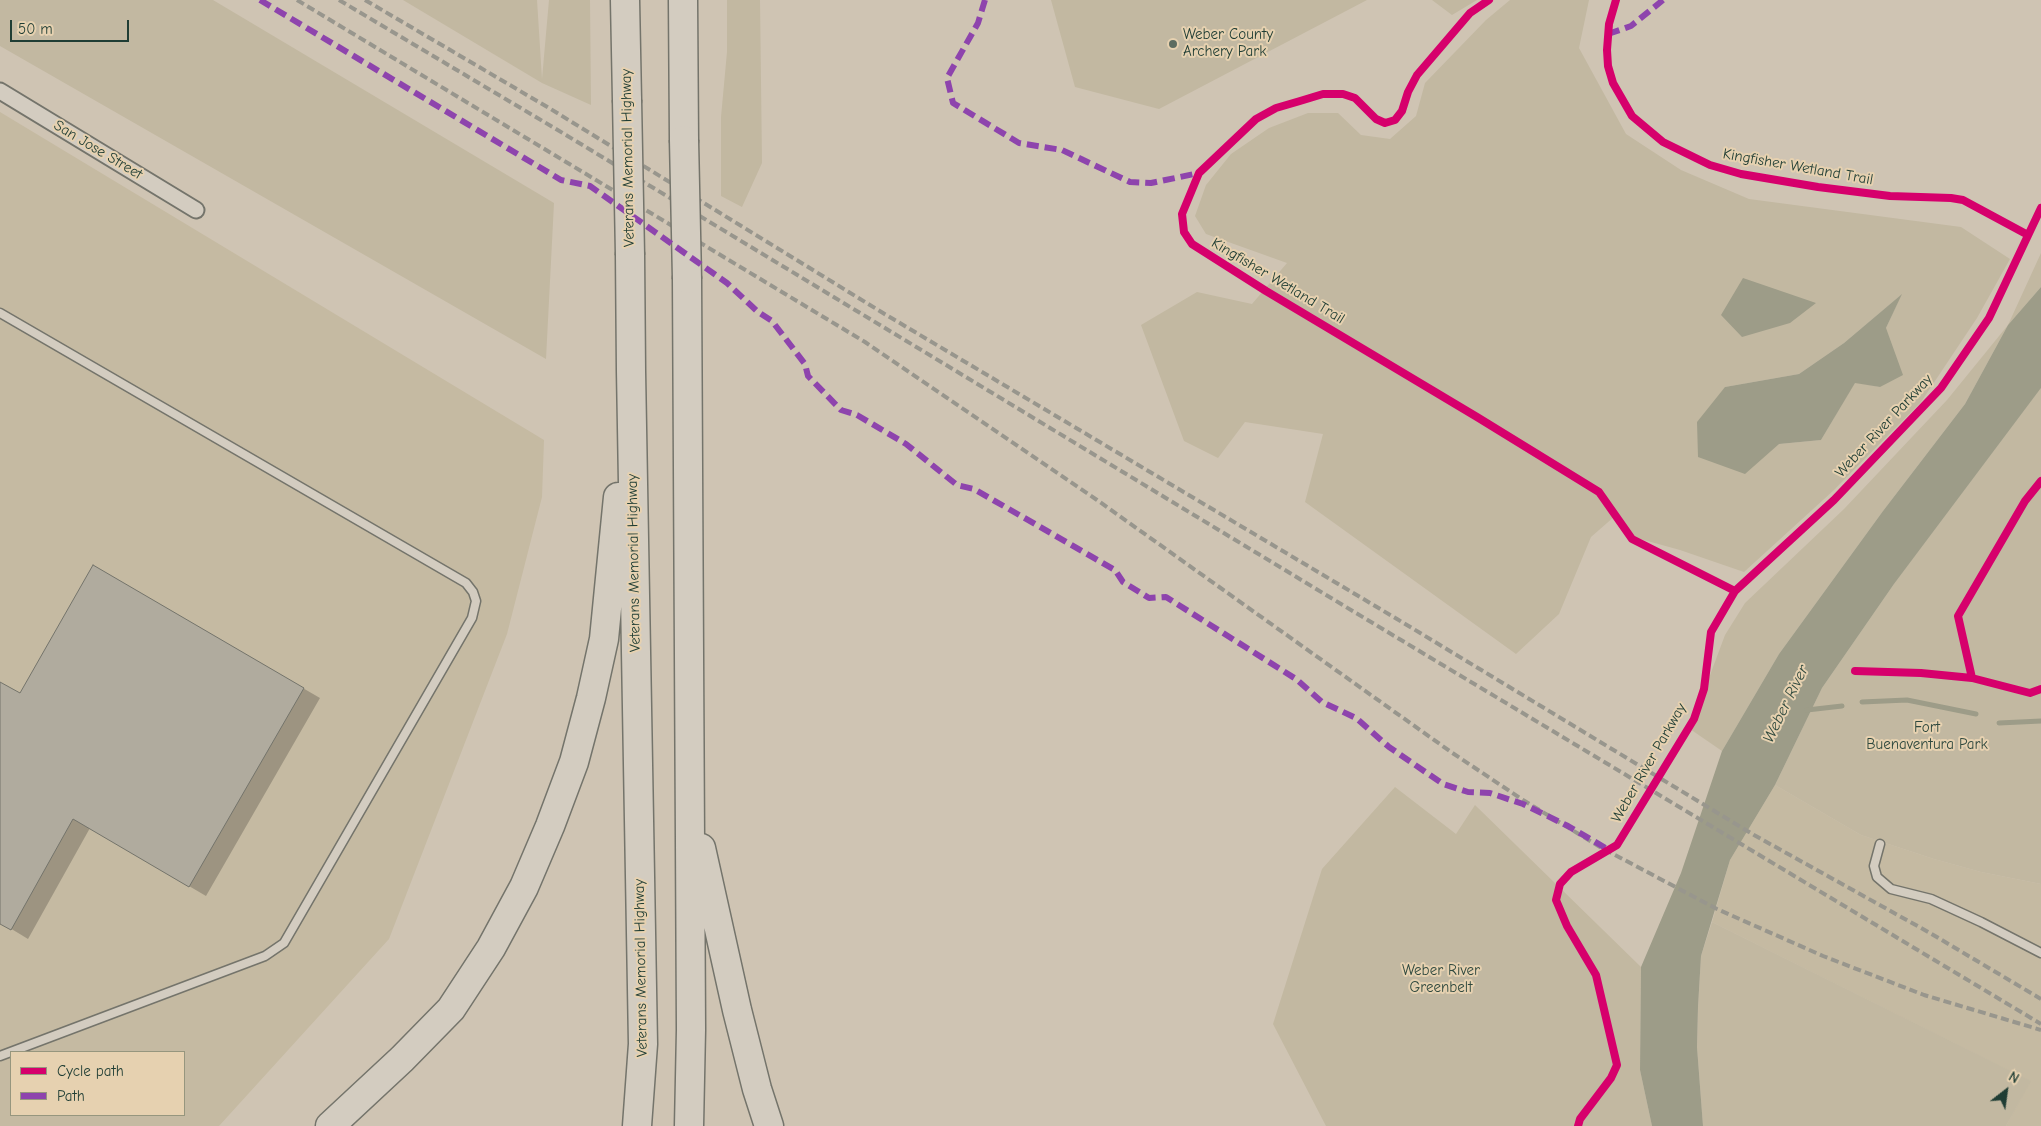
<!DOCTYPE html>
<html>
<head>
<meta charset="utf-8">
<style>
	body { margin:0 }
	#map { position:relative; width:2041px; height:1126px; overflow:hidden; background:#cfc4b3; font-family:"Comic Neue",sans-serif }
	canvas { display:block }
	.legend { position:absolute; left:10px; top:1051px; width:175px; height:65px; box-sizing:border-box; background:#e6d1b0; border:1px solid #96967e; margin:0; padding:6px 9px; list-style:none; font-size:15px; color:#1f3d34 }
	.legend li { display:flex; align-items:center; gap:10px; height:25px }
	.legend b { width:25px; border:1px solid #96967e }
	.north { position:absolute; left:1981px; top:1066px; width:50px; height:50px; -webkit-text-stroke:4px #e6d1b0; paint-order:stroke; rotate:30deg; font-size:14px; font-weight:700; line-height:20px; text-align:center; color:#1f3d34 }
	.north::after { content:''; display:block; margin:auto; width:18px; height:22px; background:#1f3d34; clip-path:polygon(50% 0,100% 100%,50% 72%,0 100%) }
	.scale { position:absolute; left:10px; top:20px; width:119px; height:22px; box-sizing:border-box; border:2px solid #1f3d34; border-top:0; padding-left:6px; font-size:15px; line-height:18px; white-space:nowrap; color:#1f3d34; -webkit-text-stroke:4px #e6d1b0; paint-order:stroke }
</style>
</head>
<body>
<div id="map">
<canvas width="2041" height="1126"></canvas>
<ul class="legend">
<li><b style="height:6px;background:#d6006c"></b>Cycle path</li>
<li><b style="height:6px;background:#8e44ad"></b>Path</li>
</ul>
<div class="north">N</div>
<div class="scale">50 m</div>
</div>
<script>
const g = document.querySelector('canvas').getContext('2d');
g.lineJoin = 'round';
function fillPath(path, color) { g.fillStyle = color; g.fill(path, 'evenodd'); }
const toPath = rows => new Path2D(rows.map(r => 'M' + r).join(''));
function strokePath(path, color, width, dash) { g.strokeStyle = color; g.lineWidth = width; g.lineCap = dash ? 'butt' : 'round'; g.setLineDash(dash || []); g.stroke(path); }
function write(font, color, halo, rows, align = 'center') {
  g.font = font + ' "Comic Neue",sans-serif'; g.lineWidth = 4; g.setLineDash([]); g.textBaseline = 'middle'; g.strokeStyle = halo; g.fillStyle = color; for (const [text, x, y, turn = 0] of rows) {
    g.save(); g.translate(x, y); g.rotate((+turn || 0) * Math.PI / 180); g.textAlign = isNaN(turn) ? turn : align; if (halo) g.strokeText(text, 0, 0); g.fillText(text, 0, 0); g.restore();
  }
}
const built = toPath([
	[0,112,544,440,542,497,507,634,389,939,219,1126,0,1126],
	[11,1052,184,1052,184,1115,11,1115],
	[1775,785,1861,835,1934,859,1981,872,2041,884,2041,1126,2006,1126,2030,1081,1712,922,1730,860]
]);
const green = toPath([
	[0,0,213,0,554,203,546,359,0,46],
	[403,0,537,0,542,79,549,0,590,0,591,105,542,83],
	[727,0,760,0,762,163,742,207,721,196,721,117,727,52],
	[1051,0,1367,0,1159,109,1075,87],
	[1432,0,1477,0,1452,15],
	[1510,0,1589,0,1579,48,1626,134,1681,170,1749,199,1961,227,2010,259,1977,318,1921,402,1834,490,1744,572,1680,550,1633,537,1615,516,1591,537,1559,614,1516,654,1305,502,1323,434,1245,422,1218,458,1184,441,1141,325,1197,292,1252,304,1287,263,1206,234,1195,216,1206,185,1231,154,1269,128,1308,113,1338,113,1361,135,1390,139,1416,116,1425,83,1486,20],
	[1901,295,1886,328,1880,387,1855,382,1821,440,1779,444,1725,387,1799,374,1844,343],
	[2041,253,2041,287,2008,325,1965,404,1883,511,1779,654,1722,751,1690,729,1725,635,1745,603,1844,509,1947,400,2008,325],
	[2041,388,2041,884,1981,872,1934,859,1861,835,1775,785,1822,688,1894,584],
	[1395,787,1456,834,1475,805,1641,967,1640,1070,1652,1126,1326,1126,1273,1024,1322,869],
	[1712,922,2031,1081,2006,1126,1703,1126,1697,1047,1698,1007,1701,956]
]);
const water = toPath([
	[1743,278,1816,303,1790,323,1742,337,1721,315],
	[2041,287,2041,388,1894,584,1822,688,1775,785,1730,860,1701,956,1698,1007,1697,1047,1703,1126,1652,1126,1640,1070,1641,967,1681,873,1722,751,1779,654,1883,511,1965,404,2008,325],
	[1902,294,1886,328,1903,375,1880,387,1855,383,1821,440,1779,444,1745,474,1698,457,1697,422,1725,387,1799,374,1844,343]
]);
const shadow = toPath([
	[94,567,320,698,206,896,90,828,28,939,0,922,0,684,20,695]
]);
const stream = toPath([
	[1862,702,1907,700,1976,714],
	[1807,710,1842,706],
	[1999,723,2041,721]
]);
const building = toPath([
	[93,565,304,688,189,887,73,819,11,930,0,924,0,682,20,693,93,565]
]);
const lane = toPath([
	[0,313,466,583,473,592,476,601,472,618,284,943,265,956,0,1056],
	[1880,844,1874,866,1877,877,1891,889,1931,899,1981,922,2041,953]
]);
const street = toPath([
	[0,91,196,210]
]);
const highway = toPath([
	[625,0,627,100],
	[683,0,684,140],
	[630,255,631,371,643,1044,637,1126],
	[687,279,691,1030,689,1126],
	[701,848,737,1010,757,1089,769,1126],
	[330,1126,402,1059,451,1009,491,948,524,887,550,826,574,762,591,698,604,639,618,497]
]);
const rail = toPath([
	[297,0,865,342,1097,500,1451,752,1523,800,1600,847,1717,909,1823,956,1924,995,2041,1030],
	[339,0,556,129,1346,607,2041,1024],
	[365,0,549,108,883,313,1397,619,1754,835,1930,933,2041,999]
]);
const highwayBridge = toPath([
	[627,100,630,255],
	[684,140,687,279]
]);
const quiet = toPath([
	[260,0,561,180,590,186,727,283,758,312,772,321,805,364,808,376,841,410,857,415,906,444,957,485,974,489,1115,570,1123,582,1149,598,1166,597,1296,679,1322,702,1356,718,1389,747,1443,784,1468,792,1490,793,1523,804,1568,826,1609,850],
	[985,0,978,23,947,78,953,103,1019,143,1062,150,1130,182,1151,183,1199,173],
	[1608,34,1631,26,1663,0]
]);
const cycleway = toPath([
	[1489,0,1470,13,1417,75,1408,92,1402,111,1395,120,1385,123,1376,119,1355,98,1343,94,1323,94,1300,101,1276,108,1256,119,1199,173,1182,214,1184,232,1192,244,1266,291,1477,417,1599,492,1632,539,1735,591],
	[1616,0,1609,24,1607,50,1608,66,1613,83,1632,116,1663,142,1710,165,1741,174,1818,187,1890,196,1951,198,1963,200,2028,235],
	[1855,671,1921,673,1972,678,2030,693,2041,689],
	[1972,678,1958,616,2025,501,2041,481],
	[1578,1126,1580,1119,1611,1078,1617,1065,1596,975,1567,926,1556,900,1560,884,1571,872,1617,845,1694,719,1704,689,1711,632,1735,591,1834,500,1941,388,1989,318,2041,208]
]);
const markers = [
	[1173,44,5,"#5d6c60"]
];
const poiNames = [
	["Weber County",1183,35],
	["Archery Park",1183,52]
];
const streetNames = [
	["San Jose Street",98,150,31],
	["Veterans Memorial Highway",628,158,-91],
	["Kingfisher Wetland Trail",1798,167,10],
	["Kingfisher Wetland Trail",1278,281,31],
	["Weber River Parkway",1884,426,-47],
	["Veterans Memorial Highway",634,563,-91],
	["Weber River Parkway",1649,763,-60],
	["Veterans Memorial Highway",641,968,-91]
];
const parkNames = [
	["Fort",1927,728],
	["Buenaventura Park",1927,745],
	["Weber River",1441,971],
	["Greenbelt",1441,988]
];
const waterNames = [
	["Weber River",1786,704,-64]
];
fillPath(built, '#c5baa2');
fillPath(green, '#c2b8a1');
fillPath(water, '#9d9c88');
fillPath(shadow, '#0003');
strokePath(stream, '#9d9c88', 5);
fillPath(building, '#b0ab9e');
strokePath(building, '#74746b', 1);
strokePath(lane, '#74746b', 11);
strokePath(street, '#74746b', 19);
strokePath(highway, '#74746b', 31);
strokePath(lane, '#d3ccc0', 8);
strokePath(street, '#d3ccc0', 15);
strokePath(highway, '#d3ccc0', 28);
strokePath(rail, '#98968d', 4, [8, 4]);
strokePath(highwayBridge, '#74746b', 31, []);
strokePath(highwayBridge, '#d3ccc0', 28);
strokePath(quiet, '#8e44ad', 6, [12, 6]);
strokePath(cycleway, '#d6006c', 8);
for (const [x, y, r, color] of markers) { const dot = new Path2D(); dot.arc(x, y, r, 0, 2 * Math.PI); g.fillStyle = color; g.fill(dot); strokePath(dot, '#e6d1b0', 2); }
write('15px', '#1f3d34', '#e6d1b0', poiNames, 'left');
write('15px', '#1f3d34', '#e6d1b0', streetNames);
write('15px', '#2e483e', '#e6d1b0', parkNames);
write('italic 16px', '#2f493e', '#e6d1b0', waterNames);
</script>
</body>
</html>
